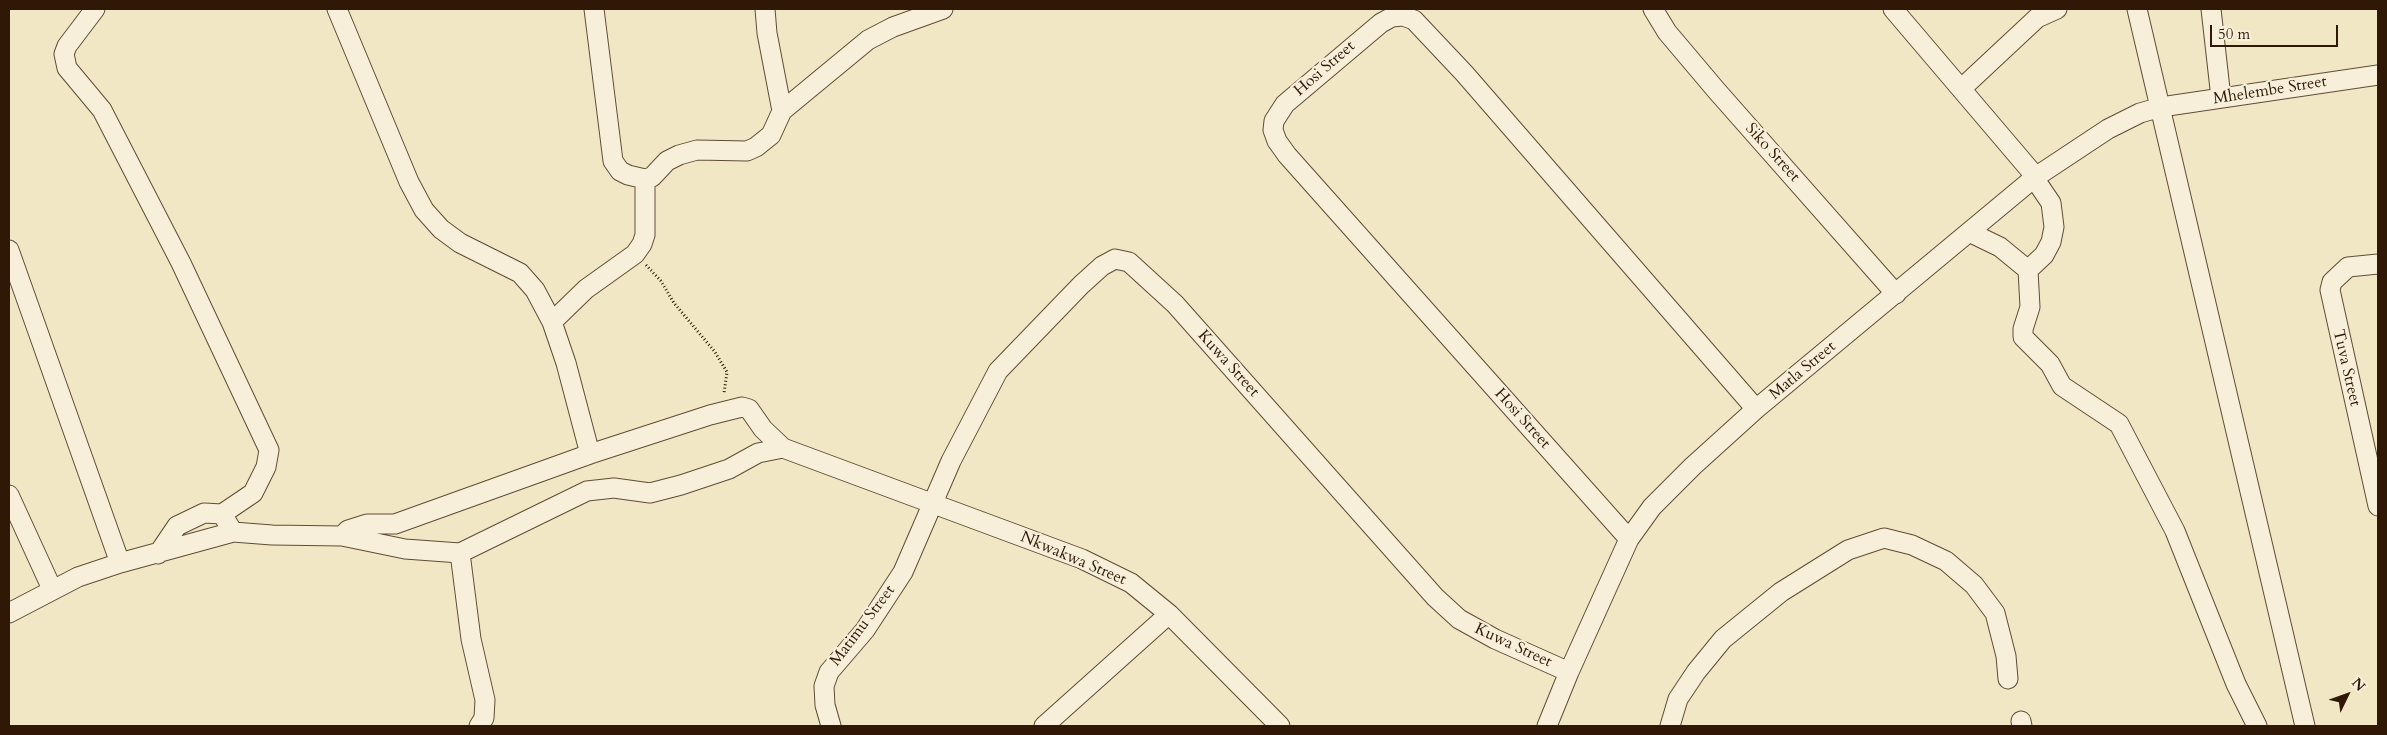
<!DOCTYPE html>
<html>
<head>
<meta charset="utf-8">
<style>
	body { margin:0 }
	#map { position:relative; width:2387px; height:735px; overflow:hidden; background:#f2e7c4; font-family:Cardo,serif }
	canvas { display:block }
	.frame { position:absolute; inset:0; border:10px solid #2f1906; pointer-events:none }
	.north { position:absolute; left:2322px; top:670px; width:50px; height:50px; -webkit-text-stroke:4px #f7efd9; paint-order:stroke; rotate:48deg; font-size:14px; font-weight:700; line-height:20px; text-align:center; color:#2f1906 }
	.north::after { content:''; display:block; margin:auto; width:18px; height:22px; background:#2f1906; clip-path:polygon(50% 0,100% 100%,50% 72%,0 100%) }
	.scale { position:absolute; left:2210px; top:25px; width:128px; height:22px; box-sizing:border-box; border:2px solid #2f1906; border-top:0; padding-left:6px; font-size:15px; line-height:18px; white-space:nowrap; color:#2f1906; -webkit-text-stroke:4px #f7efd9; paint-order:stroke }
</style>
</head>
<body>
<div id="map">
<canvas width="2387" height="735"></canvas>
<div class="frame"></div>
<div class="north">N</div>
<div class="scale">50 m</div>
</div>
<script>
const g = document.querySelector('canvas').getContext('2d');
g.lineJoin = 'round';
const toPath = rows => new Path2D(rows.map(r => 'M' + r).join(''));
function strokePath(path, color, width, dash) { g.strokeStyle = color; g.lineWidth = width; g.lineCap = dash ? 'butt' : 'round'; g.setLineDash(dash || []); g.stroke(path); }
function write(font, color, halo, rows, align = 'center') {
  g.font = font + ' Cardo,serif'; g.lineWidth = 4.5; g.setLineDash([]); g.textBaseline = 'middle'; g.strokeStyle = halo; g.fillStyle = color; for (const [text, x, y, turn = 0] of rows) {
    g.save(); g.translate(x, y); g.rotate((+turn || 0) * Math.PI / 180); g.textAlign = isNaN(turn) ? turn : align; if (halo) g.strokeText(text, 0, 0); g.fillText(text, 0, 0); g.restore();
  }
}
const path = toPath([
	[646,265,661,281,674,303,715,352,727,372,724,393]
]);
const minor = toPath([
	[95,9,67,46,64,54,67,68,102,110,181,263,269,450,266,467,253,493,222,514,233,532],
	[337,9,409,182,424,210,441,229,460,243,520,273,535,290,552,322,566,363,590,454],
	[594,9,613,161,620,171,628,175,645,179,652,177,667,161,679,155,697,150,747,151,756,147,771,135,782,111,868,40,893,27,943,9],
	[765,9,767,33,782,111],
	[1653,9,1667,32,1716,90,1896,294],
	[1893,9,2036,177],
	[2137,9,2305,726],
	[2211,9,2221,98],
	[1961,89,2037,18,2057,9],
	[1969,232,2000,247,2028,270,2030,307,2023,329,2023,337,2050,364,2062,386,2119,424,2175,531,2236,684,2257,726],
	[9,250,120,563],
	[2378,264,2348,267,2332,282,2330,290,2378,506],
	[2028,270,2044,255,2051,242,2054,227,2051,203,2034,178],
	[552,322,586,289,635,254,642,244,645,235,645,179],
	[9,495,52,589],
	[342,536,405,549,460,553,587,491,614,488,650,493,681,485,729,469,758,453,783,448],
	[1629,539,1287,155,1277,141,1273,130,1274,121,1285,104,1381,23,1392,17,1403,16,1414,20,1464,73,1756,409],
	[460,553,471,639,485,700,484,718,479,726],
	[158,554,177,526,204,513,222,514],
	[9,613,78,577,120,563,233,532,272,535,342,536,348,530,367,524,395,524,590,454,710,415,742,407,749,409,763,429,783,448,1082,559,1131,583,1169,614,1280,726],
	[2021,721,2022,726],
	[831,726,825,705,824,686,829,672,865,630,903,572,951,461,998,371,1081,285,1102,266,1115,259,1129,262,1175,304,1435,597,1459,619,1495,639,1569,672],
	[1044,726,1169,614],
	[1547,726,1569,672,1629,539,1652,507,1693,466,1756,409,2034,178,2108,129,2140,113,2161,107,2378,75],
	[1670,726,1678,699,1696,672,1723,639,1781,592,1848,550,1884,538,1912,545,1946,561,1974,585,1995,613,2006,656,2008,679]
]);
const streetNames = [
	["Hosi Street",1325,69,-41],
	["Mhelembe Street",2270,91,-9],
	["Siko Street",1772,153,48],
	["Kuwa Street",1228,364,48],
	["Tuva Street",2346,368,77],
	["Matla Street",1803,371,-40],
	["Hosi Street",1522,419,48],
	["Nkwakwa Street",1073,559,23],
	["Matimu Street",863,626,-53],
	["Kuwa Street",1513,646,25]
];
strokePath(minor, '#604c36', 21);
strokePath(path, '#2f1906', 3, [1, 2.5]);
strokePath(minor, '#f7efd9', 19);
write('16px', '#2f1906', '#f7efd9', streetNames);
</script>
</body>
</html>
